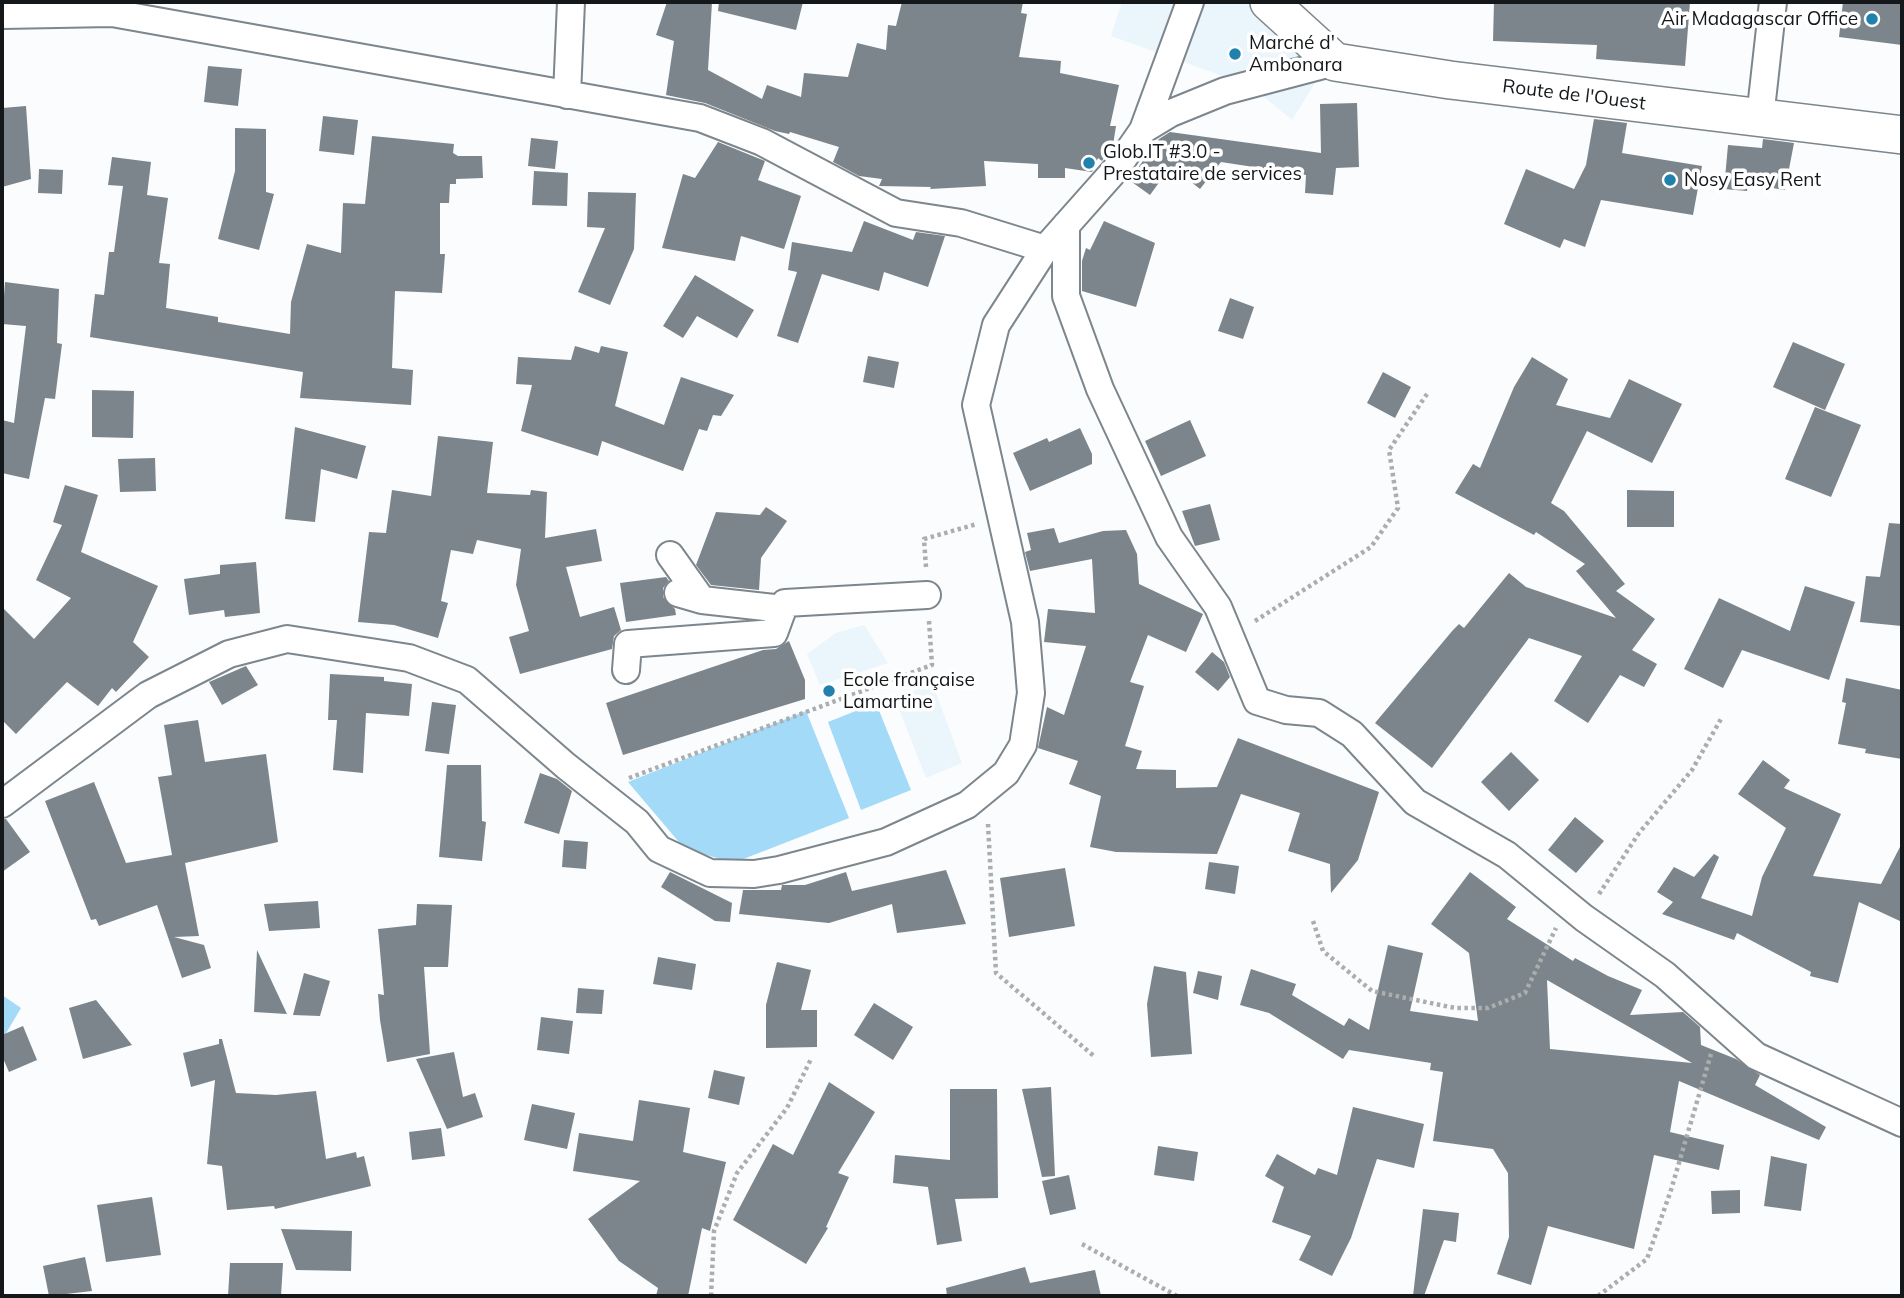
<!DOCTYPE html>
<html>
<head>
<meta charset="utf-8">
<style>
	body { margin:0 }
	#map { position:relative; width:1904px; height:1298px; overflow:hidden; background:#fafcfd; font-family:Mulish,sans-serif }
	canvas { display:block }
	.frame { position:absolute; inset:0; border:4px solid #14181b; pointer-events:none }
</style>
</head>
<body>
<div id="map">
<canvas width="1904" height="1298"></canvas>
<div class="frame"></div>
</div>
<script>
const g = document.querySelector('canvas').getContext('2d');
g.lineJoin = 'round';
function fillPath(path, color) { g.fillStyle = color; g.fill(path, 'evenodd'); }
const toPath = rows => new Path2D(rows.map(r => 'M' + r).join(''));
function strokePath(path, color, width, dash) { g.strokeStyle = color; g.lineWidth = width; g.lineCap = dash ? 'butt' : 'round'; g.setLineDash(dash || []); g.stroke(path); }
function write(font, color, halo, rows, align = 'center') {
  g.font = font + ' Mulish,sans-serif'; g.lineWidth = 7; g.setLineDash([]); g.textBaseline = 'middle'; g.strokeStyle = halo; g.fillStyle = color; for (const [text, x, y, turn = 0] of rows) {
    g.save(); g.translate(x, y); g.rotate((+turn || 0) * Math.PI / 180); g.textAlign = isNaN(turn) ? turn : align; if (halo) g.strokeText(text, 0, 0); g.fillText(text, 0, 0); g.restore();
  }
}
const built = toPath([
	[1122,2,1270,2,1321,73,1292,120,1251,86,1111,36],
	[864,625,888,663,820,685,807,654,836,633],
	[932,683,962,763,926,778,895,699]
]);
const green = toPath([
	[876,703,911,790,861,810,828,722],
	[806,711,849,818,733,863,684,848,628,782],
	[2,995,21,1008,2,1040]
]);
const building = toPath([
	[667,2,712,2,708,70,762,99,767,85,801,97,804,73,848,77,857,43,886,50,888,25,896,26,902,2,1023,2,1021,13,1027,14,1019,57,1061,61,1060,73,1119,85,1110,126,1116,126,1113,145,1102,161,1098,158,1092,172,1065,168,1065,178,1038,178,1038,164,984,161,986,186,930,189,931,187,879,186,882,179,859,176,833,162,839,147,790,132,789,134,775,131,705,103,666,95,674,41,656,35],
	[719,2,803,2,796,30,718,11],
	[1494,2,1690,2,1685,66,1596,59,1597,45,1493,41],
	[1843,2,1902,2,1902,45,1839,37],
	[208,66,242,69,238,106,204,102],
	[1357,103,1359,167,1336,168,1333,195,1305,193,1306,175,1221,162,1200,189,1171,166,1150,195,1129,180,1159,139,1170,132,1321,153,1320,104],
	[26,106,31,179,2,187,2,108],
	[323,116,358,120,354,155,319,151],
	[1594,119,1627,123,1622,153,1702,166,1693,215,1601,200,1585,247,1564,239,1560,248,1504,224,1526,169,1574,189,1586,165],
	[235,128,266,129,266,192,274,194,259,250,218,239,235,171],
	[372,136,454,144,453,153,458,156,482,156,483,178,456,179,456,184,450,184,449,203,440,203,440,254,445,254,442,293,395,291,392,368,413,370,411,405,300,398,303,372,90,337,95,294,104,295,109,252,114,252,123,186,108,185,112,157,151,162,147,195,168,198,159,263,170,264,166,308,218,317,218,322,290,334,291,302,307,244,341,253,343,203,365,204],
	[531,138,558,141,555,169,528,166],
	[1763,139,1794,143,1785,190,1748,184,1747,191,1724,189,1728,145,1762,148],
	[718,142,765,161,758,180,801,196,784,249,741,236,735,261,662,248,683,174,695,178],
	[39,169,63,170,62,194,38,193],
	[534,171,568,173,567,206,532,205],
	[588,192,636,193,634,249,610,305,578,292,605,228,587,227],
	[864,221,913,240,916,232,945,236,928,287,884,272,879,291,822,274,798,343,777,336,797,272,788,270,792,242,852,252],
	[1104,221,1155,243,1136,307,1082,291,1082,261,1086,248,1090,250],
	[695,275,754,310,737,338,697,316,683,338,663,326],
	[5,282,59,289,57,343,62,344,55,399,45,398,29,479,2,473,2,420,14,423,26,326,2,324],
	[1230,298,1254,307,1243,339,1218,331],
	[1793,342,1845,364,1825,410,1773,387],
	[575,346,599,353,601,346,628,352,615,406,664,425,681,377,734,395,721,416,713,415,707,431,699,429,683,471,602,441,598,456,521,431,532,385,516,384,518,357,571,360],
	[868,356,899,362,894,388,863,382],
	[1532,357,1568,379,1556,405,1610,418,1629,379,1682,404,1652,463,1587,431,1551,503,1564,511,1625,584,1616,591,1655,619,1632,650,1657,664,1644,687,1620,675,1588,723,1554,701,1582,656,1529,638,1432,768,1375,723,1453,630,1459,624,1464,628,1509,573,1526,587,1616,618,1576,571,1585,564,1536,532,1534,535,1455,493,1473,464,1480,468,1514,387],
	[1383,372,1411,387,1395,418,1367,403],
	[92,390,134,391,133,438,92,437],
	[1815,407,1861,425,1831,497,1785,479],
	[1190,420,1206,456,1161,476,1145,441],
	[295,427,366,446,357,479,321,469,315,522,285,519],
	[1080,428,1092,454,1092,464,1030,491,1013,453,1047,438,1049,442],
	[438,436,493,442,487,493,530,495,531,490,547,492,545,538,596,529,602,561,566,567,580,617,614,607,621,630,614,636,612,649,520,674,509,637,529,631,516,585,521,549,477,540,473,554,451,550,441,601,448,603,438,638,394,625,358,622,369,532,386,533,392,490,431,496],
	[155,458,156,491,120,492,118,459],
	[65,485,98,495,81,552,158,586,133,642,149,657,116,692,112,688,98,706,67,682,16,734,2,720,2,607,34,639,71,598,36,580,62,525,53,522],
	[1627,490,1674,491,1674,527,1627,527],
	[1210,504,1220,540,1195,546,1182,511],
	[766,507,787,521,761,558,759,590,711,585,696,565,716,512,760,515],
	[1889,523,1902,524,1902,626,1860,622,1866,576,1880,577],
	[1054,528,1059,543,1103,531,1126,530,1137,554,1139,584,1203,614,1186,652,1148,635,1130,682,1144,686,1125,746,1142,751,1136,769,1176,770,1176,788,1217,787,1238,738,1379,792,1358,860,1331,893,1330,864,1288,851,1300,813,1241,794,1217,854,1116,852,1090,847,1101,796,1069,784,1078,761,1038,748,1047,707,1064,715,1086,646,1044,642,1048,609,1095,613,1092,559,1030,571,1025,552,1031,550,1027,533],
	[256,562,260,613,225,617,224,610,189,615,184,579,220,574,220,565],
	[666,577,669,581,663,588,663,597,675,609,676,615,626,622,620,583],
	[1805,586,1855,602,1829,680,1742,650,1723,688,1684,669,1719,598,1790,631],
	[789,641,805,680,805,699,623,755,606,703,763,650,776,649],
	[1212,652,1224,662,1230,677,1218,691,1195,672],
	[246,666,258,685,222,705,209,682],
	[330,674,384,677,384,681,412,684,409,716,366,713,363,773,333,770,337,720,328,720],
	[1846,678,1902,690,1902,759,1865,753,1866,749,1838,744,1846,703,1842,702],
	[432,702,456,705,449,754,425,751],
	[198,720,205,762,266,754,278,842,185,863,199,936,174,937,204,945,211,968,182,978,157,905,99,926,96,919,91,920,45,801,94,782,126,863,172,855,158,777,172,775,164,725],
	[1511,752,1539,780,1509,811,1481,782],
	[1763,760,1790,780,1784,788,1841,814,1813,876,1881,884,1902,843,1902,922,1859,902,1838,983,1810,976,1811,972,1737,933,1734,940,1662,914,1673,902,1657,892,1674,867,1694,877,1714,854,1719,857,1701,898,1752,916,1762,877,1786,828,1738,794],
	[447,765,481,765,482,821,486,822,482,861,439,857],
	[540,773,557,779,572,791,559,834,524,823],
	[1575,817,1604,841,1576,873,1548,850],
	[2,819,6,819,30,852,2,872],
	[564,840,588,842,586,869,562,867],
	[1209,862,1239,866,1235,894,1205,889],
	[1065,868,1075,926,1009,937,1000,878],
	[946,870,966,924,897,933,892,904,829,923,739,914,743,890,781,890,782,885,805,885,846,872,852,891],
	[670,872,732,903,730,922,715,921,661,887],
	[1470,872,1516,907,1507,919,1573,961,1575,958,1608,976,1642,990,1630,1015,1683,1012,1700,1027,1701,1045,1736,1059,1760,1075,1755,1085,1826,1127,1819,1140,1679,1081,1670,1132,1724,1145,1719,1170,1654,1155,1634,1249,1548,1226,1531,1285,1497,1274,1509,1237,1508,1173,1493,1149,1433,1141,1443,1072,1430,1070,1431,1063,1349,1050,1343,1059,1269,1013,1240,1005,1251,969,1296,984,1292,995,1344,1026,1349,1018,1369,1030,1388,945,1423,953,1410,1011,1478,1021,1469,953,1431,924],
	[1547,980,1659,1044,1692,1063,1550,1049],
	[318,901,320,928,269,931,264,904],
	[417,904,452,905,448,967,424,967,430,1054,387,1062,380,1020,378,994,384,995,378,929,416,925],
	[257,950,287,1014,254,1012],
	[658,957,696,964,692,990,653,984],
	[777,962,811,970,801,1010,817,1010,817,1047,766,1048,766,1005],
	[1154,966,1186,972,1192,1054,1151,1057,1147,1004],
	[1198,971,1222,976,1218,1000,1193,993],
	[304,973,330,981,320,1016,293,1015],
	[578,988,604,990,602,1014,576,1013],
	[96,1000,132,1045,83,1059,69,1008],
	[874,1003,913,1027,893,1060,854,1035],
	[541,1017,573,1021,569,1054,537,1050],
	[23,1026,37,1060,9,1072,2,1056,2,1035],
	[219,1039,222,1039,236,1093,276,1095,316,1091,326,1159,356,1152,357,1158,364,1156,371,1186,275,1209,274,1206,227,1210,222,1166,207,1164,215,1080,191,1087,183,1053,219,1044],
	[454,1052,463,1097,475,1093,483,1117,447,1129,416,1059],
	[714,1070,745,1077,739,1105,708,1098],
	[829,1082,875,1112,838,1173,849,1177,826,1227,828,1228,806,1264,733,1220,773,1144,793,1155],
	[1051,1087,1055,1176,1042,1177,1022,1089],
	[950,1089,997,1089,998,1198,955,1199,962,1241,937,1245,928,1187,893,1183,895,1155,950,1160],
	[639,1100,690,1108,683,1152,726,1162,710,1231,702,1228,688,1296,656,1296,658,1288,619,1261,588,1219,640,1181,573,1171,579,1133,633,1141],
	[532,1104,575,1113,567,1149,524,1140],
	[1353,1107,1424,1124,1414,1168,1377,1159,1351,1238,1332,1276,1299,1260,1311,1236,1272,1222,1284,1187,1265,1176,1277,1154,1315,1175,1318,1168,1337,1175],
	[441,1128,445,1156,412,1160,409,1132],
	[1158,1146,1198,1152,1194,1181,1154,1175],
	[1771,1156,1807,1164,1801,1211,1764,1206],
	[1069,1175,1076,1209,1050,1215,1042,1181],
	[1740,1190,1740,1213,1712,1214,1711,1191],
	[152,1197,161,1255,106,1262,97,1205],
	[1423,1209,1459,1213,1456,1242,1444,1240,1424,1296,1413,1296],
	[281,1229,352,1231,351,1271,296,1270],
	[85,1257,92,1291,49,1296,43,1266],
	[230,1263,283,1263,281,1296,228,1296],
	[1025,1267,1030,1283,1095,1270,1101,1296,947,1296,946,1288]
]);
const path = toPath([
	[926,567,924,539,977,524],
	[1255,621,1371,547,1398,508,1389,450,1429,391],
	[629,778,932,665,929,621],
	[988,824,996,973,1095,1057],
	[1599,894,1639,833,1692,770,1721,719],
	[1313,921,1323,951,1372,991,1455,1008,1488,1008,1525,993,1556,928],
	[1082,1244,1177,1296],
	[711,1296,714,1231,737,1173,787,1108,811,1059],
	[1598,1296,1647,1259,1671,1190,1711,1054]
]);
const minor = toPath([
	[2,15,112,13,700,118,762,142,896,213,961,223,1045,249],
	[567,95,571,2],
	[1760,118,1773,2],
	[1143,130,1171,113,1225,91,1335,62],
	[1066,225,1066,296,1100,389,1169,537,1218,607,1257,701,1286,710,1319,713,1352,734,1415,802,1507,855,1584,918,1665,975,1756,1056,1902,1123],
	[670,555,702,600],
	[678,593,702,600,783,609],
	[626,670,628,644,774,633,785,603,927,595],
	[2,804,148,695,229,654,287,639,409,658,467,680,566,766,637,822,659,849,710,873,754,874,779,870,886,842,967,805,1006,773,1023,745,1031,693,1025,622,976,405,996,325,1045,249,1116,169,1143,130,1190,2]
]);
const secondary = toPath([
	[1269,2,1335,62,1450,80,1902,135]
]);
const markers = [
	[1872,19,7,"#2081ad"],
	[1235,54,7,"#2081ad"],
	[1089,163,7,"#2081ad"],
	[1670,180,7,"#2081ad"],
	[829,691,7,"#2081ad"]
];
const poiNames = [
	["Air Madagascar Office",1858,19,"right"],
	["Marché d'",1249,43],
	["Ambonara",1249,65],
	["Glob.IT #3.0 -",1103,152],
	["Prestataire de services",1103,174],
	["Nosy Easy Rent",1684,180],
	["Ecole française",843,680],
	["Lamartine",843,702]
];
const streetNames = [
	["Route de l'Ouest",1574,95,7]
];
fillPath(built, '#eaf5fc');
fillPath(green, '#a3daf8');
fillPath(building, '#7b858b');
strokePath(minor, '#7c868c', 30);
strokePath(secondary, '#7c868c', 40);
strokePath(path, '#abaeaf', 4.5, [3.5, 3.5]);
strokePath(minor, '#fff', 26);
strokePath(secondary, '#fff', 37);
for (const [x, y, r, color] of markers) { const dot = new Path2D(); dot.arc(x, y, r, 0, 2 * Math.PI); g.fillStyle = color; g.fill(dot); strokePath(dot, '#fff', 2.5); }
write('19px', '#14181b', '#fff', poiNames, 'left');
write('19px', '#14181b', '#fff', streetNames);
</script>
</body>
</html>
